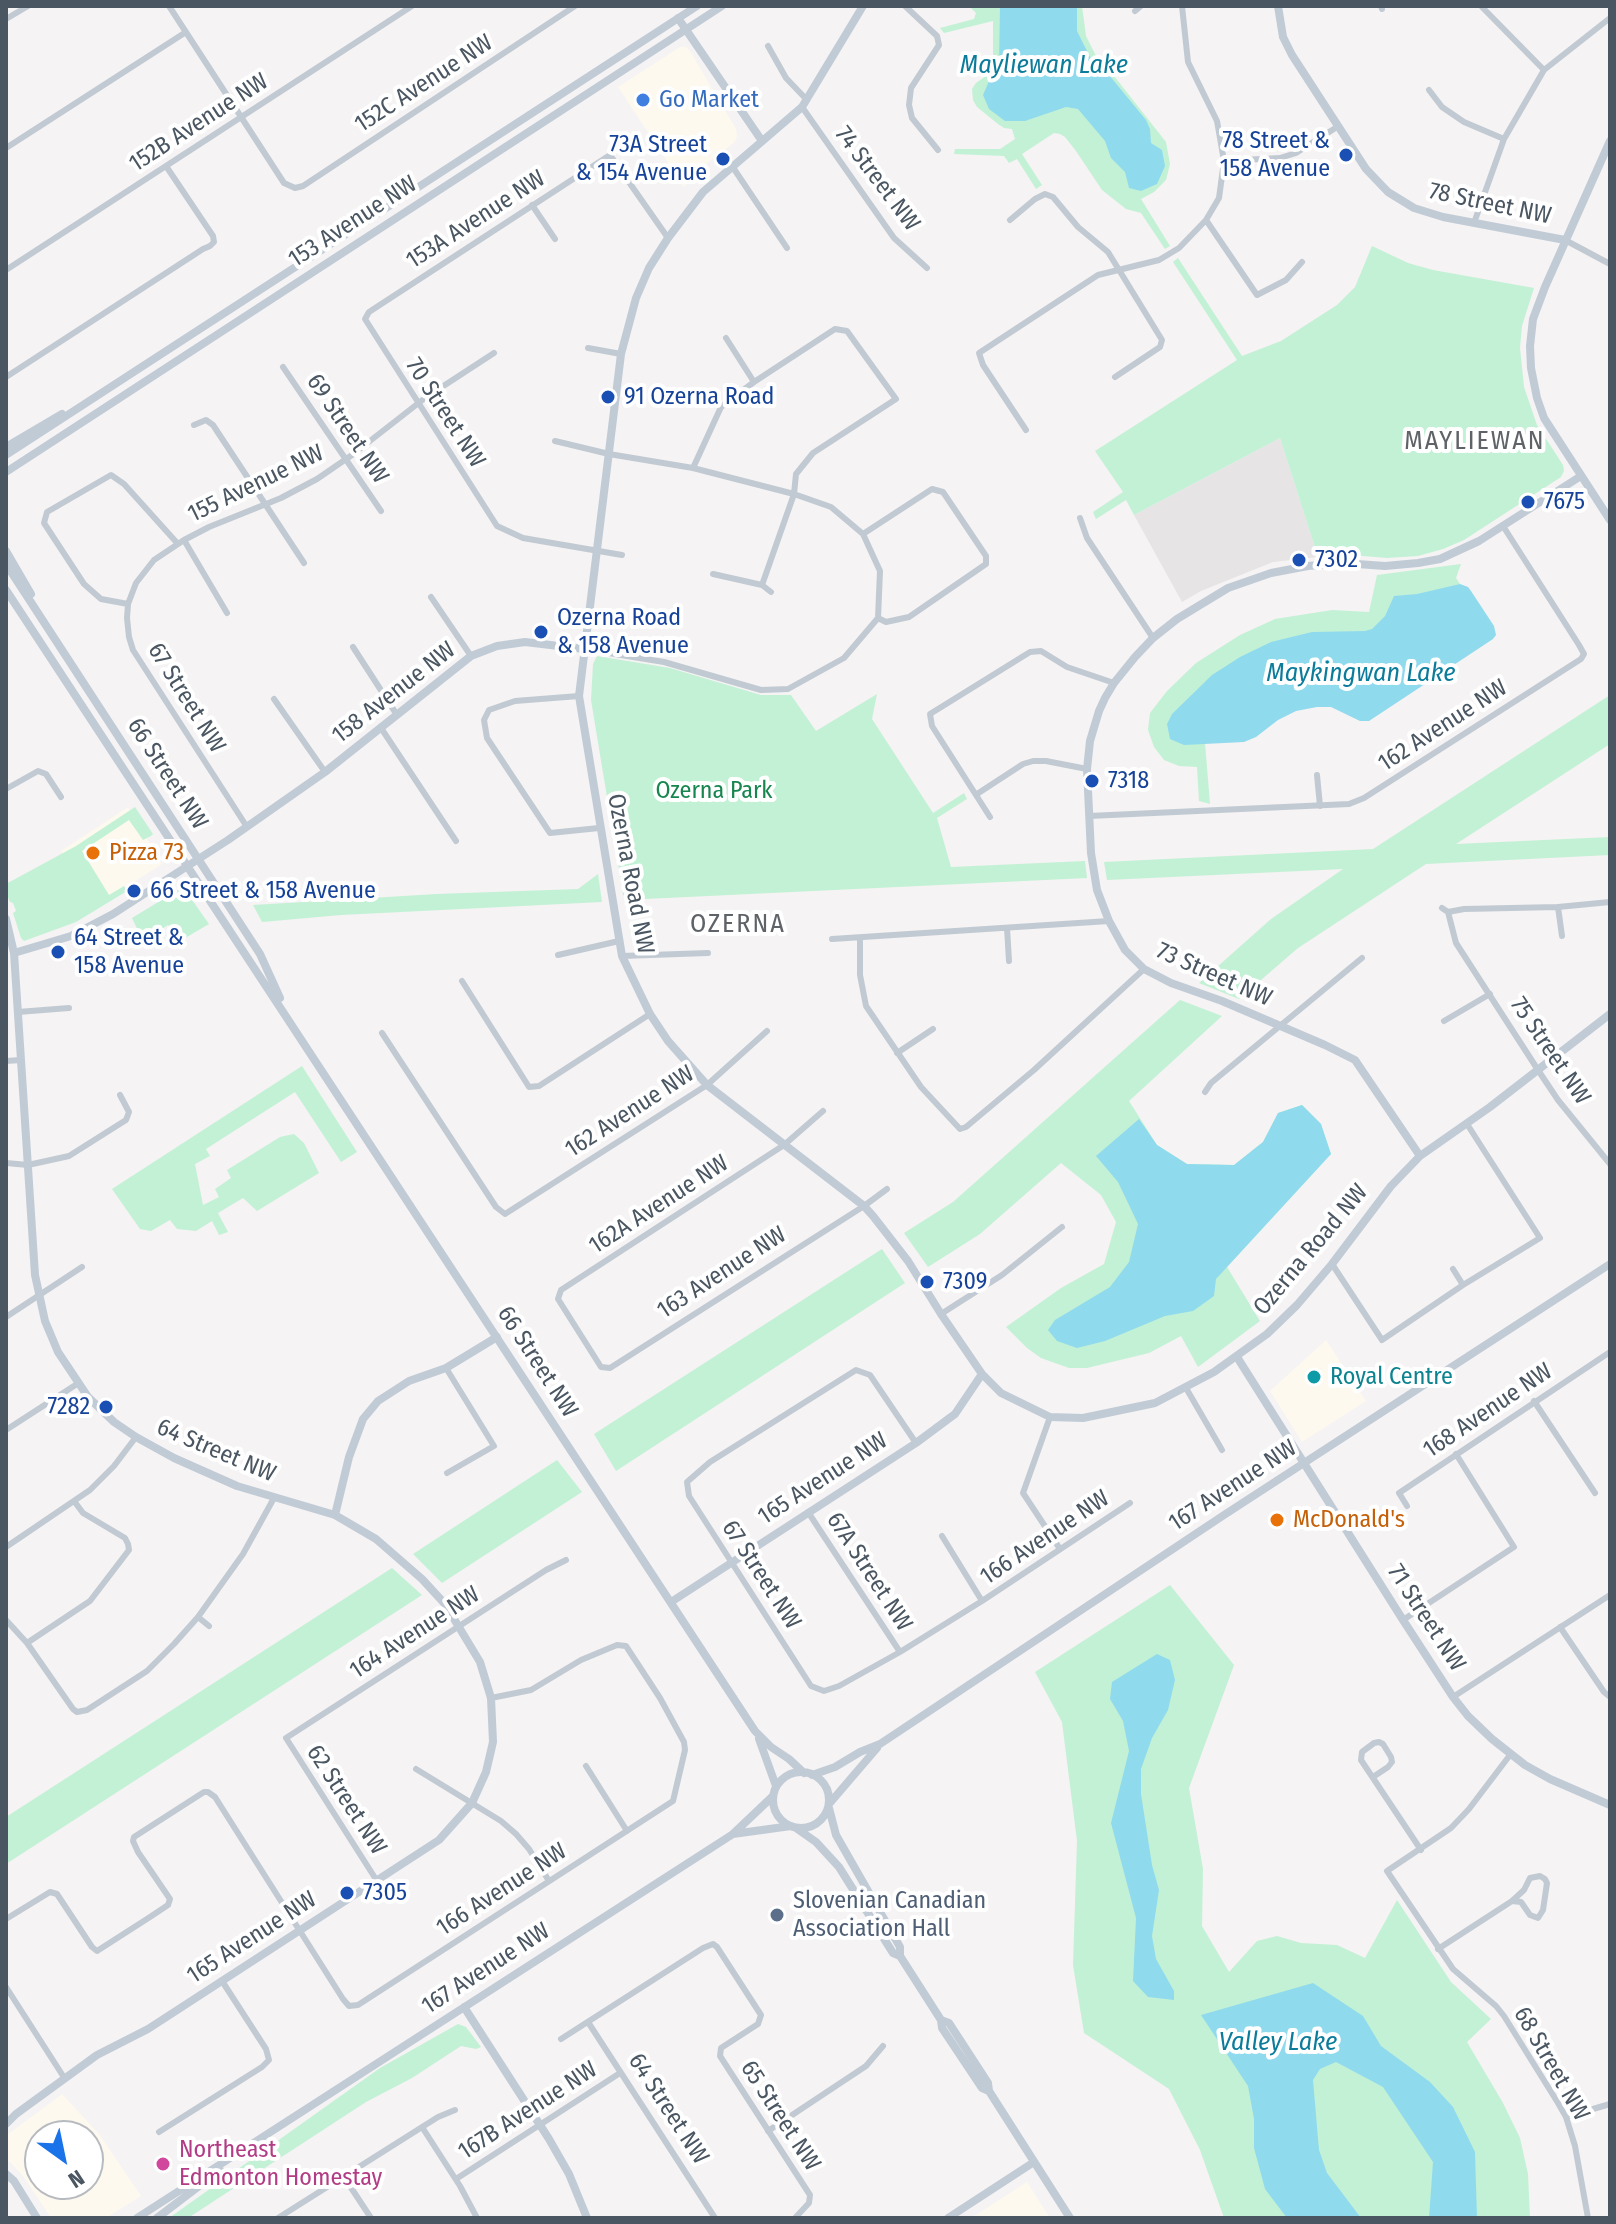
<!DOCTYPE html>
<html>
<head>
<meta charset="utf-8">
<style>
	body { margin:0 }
	#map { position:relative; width:1616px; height:2224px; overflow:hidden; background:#f5f3f3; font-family:"Fira Sans Condensed",sans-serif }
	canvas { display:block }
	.frame { position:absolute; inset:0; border:8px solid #4a5661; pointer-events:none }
	.north { position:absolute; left:24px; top:2120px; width:80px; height:80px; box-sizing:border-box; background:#fff; border:2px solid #b7bbc0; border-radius:50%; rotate:147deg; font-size:22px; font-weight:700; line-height:32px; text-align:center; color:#4a5661 }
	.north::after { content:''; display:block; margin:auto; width:28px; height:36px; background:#1a73e8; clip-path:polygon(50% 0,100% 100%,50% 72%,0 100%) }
</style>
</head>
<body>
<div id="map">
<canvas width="1616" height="2224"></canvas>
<div class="frame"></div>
<div class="north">N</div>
</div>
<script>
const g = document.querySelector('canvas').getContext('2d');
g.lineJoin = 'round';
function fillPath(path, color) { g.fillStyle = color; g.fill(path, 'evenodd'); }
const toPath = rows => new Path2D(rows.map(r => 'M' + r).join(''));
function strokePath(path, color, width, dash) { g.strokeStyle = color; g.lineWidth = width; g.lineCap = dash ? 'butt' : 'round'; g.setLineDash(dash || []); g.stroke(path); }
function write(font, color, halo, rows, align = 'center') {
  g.font = font + ' "Fira Sans Condensed",sans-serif'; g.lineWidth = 8; g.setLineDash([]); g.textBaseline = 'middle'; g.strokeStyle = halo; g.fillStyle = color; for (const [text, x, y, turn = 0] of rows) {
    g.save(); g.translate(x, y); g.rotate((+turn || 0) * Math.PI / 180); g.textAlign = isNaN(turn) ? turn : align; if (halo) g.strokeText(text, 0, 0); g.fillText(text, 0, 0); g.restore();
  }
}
const commercial = toPath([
	[680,47,686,47,690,51,736,129,737,136,735,142,701,168,684,187,618,87],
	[128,807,162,864,98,905,61,851],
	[1326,1340,1366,1401,1302,1442,1270,1391],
	[62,2094,99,2134,141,2196,106,2218,51,2218,23,2176,6,2158,7,2135],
	[88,2136,88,2184,40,2184,40,2136],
	[1027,2182,1050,2218,971,2218]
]);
const education = toPath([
	[1280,438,1318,557,1273,562,1201,591,1182,602,1134,515]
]);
const green = toPath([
	[969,6,1082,6,1086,36,1095,54,1103,62,1166,142,1170,164,1166,180,1154,192,1141,199,1170,246,1165,249,1141,213,1126,209,1102,190,1076,151,1065,137,1060,134,1054,133,1022,154,1042,185,1036,189,1017,159,1009,163,1004,156,954,154,955,149,1000,149,1015,139,1012,129,1004,128,998,124,977,107,973,100,972,89,976,83,990,73,993,67,993,21,944,33,940,28,974,19,976,13],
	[1372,246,1408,263,1433,270,1534,288,1522,326,1520,348,1524,387,1537,425,1563,465,1564,471,1561,477,1464,540,1443,549,1418,556,1387,558,1351,555,1318,557,1280,438,1134,515,1126,500,1096,519,1093,512,1123,492,1095,451,1237,360,1173,262,1178,258,1242,356,1281,341,1337,305,1355,287],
	[1461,564,1456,578,1460,584,1407,605,1381,632,1187,718,1205,743,1210,804,1199,801,1197,767,1179,766,1164,760,1154,747,1148,730,1150,713,1167,691,1196,663,1240,635,1275,619,1332,610,1369,612,1377,575],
	[597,656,670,668,761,695,791,695,816,731,877,694,872,719,933,813,964,793,967,799,937,818,951,867,1085,861,1087,878,624,900,591,700,593,664],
	[1610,695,1610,744,1456,844,1610,837,1610,855,1426,864,1298,948,1239,999,1199,983,1271,919,1343,869,1107,880,1104,862,1373,849],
	[135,807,153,834,151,836,143,840,129,820,82,851,109,895,124,886,127,891,76,922,24,941,21,938,13,913,16,911,13,903,10,902,6,893,6,884,76,846],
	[598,874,602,902,341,915,262,922,253,905,437,894,578,889],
	[183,887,209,924,180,941,168,925,143,941,132,918],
	[1180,1000,1222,1016,1129,1101,1157,1145,1187,1164,1234,1165,1263,1142,1278,1113,1302,1105,1321,1124,1331,1154,1227,1267,1260,1321,1198,1367,1181,1336,1149,1353,1087,1368,1069,1368,1041,1358,1027,1348,1006,1327,1061,1288,1104,1264,1116,1222,1101,1195,1061,1163,980,1234,928,1267,904,1233,953,1202],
	[302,1066,357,1152,341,1162,295,1092,206,1149,210,1156,195,1164,203,1205,219,1197,215,1189,231,1178,227,1170,280,1137,294,1134,304,1143,319,1173,257,1211,243,1198,218,1213,228,1232,219,1235,212,1221,196,1231,177,1229,170,1220,151,1231,140,1229,112,1189],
	[882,1249,905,1283,616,1471,594,1434],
	[557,1460,582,1492,442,1583,413,1554],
	[392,1568,422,1595,6,1864,6,1817],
	[1170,1585,1234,1665,1189,1788,1203,1869,1202,1926,1229,1972,1257,1941,1277,1936,1301,1943,1337,1945,1365,1958,1397,1900,1451,1982,1491,2019,1467,2042,1503,2103,1520,2138,1528,2174,1530,2218,1224,2218,1200,2150,1169,2089,1084,2033,1073,1965,1077,1841,1062,1722,1035,1672],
	[458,2024,466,2027,481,2047,476,2049,461,2046,412,2078,366,2102,188,2218,169,2218,380,2068]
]);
const water = toPath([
	[1000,6,1077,6,1077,31,1092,61,1109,75,1146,120,1150,129,1151,143,1162,150,1165,166,1157,184,1141,191,1129,188,1125,172,1111,158,1105,141,1078,109,1066,107,1025,121,1005,121,989,109,983,95,990,79,999,66],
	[1460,584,1468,587,1471,591,1494,626,1496,635,1493,639,1369,721,1360,721,1331,707,1317,707,1296,711,1278,720,1256,737,1244,742,1184,745,1170,739,1167,724,1172,714,1212,675,1240,657,1271,642,1312,632,1365,631,1372,629,1385,616,1394,596,1417,594],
	[1302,1105,1321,1124,1331,1154,1216,1279,1214,1296,1193,1311,1165,1316,1105,1341,1077,1348,1057,1341,1048,1330,1055,1320,1110,1287,1129,1262,1138,1224,1118,1182,1096,1156,1139,1119,1157,1145,1187,1164,1234,1165,1263,1142,1278,1113],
	[1157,1654,1170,1660,1175,1680,1168,1710,1152,1738,1141,1769,1141,1794,1152,1865,1159,1890,1152,1936,1156,1959,1174,1991,1174,2000,1148,1997,1133,1981,1136,1918,1111,1823,1129,1751,1123,1721,1110,1699,1112,1682],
	[1313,1983,1363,2016,1381,2046,1430,2082,1453,2107,1475,2152,1477,2218,1429,2218,1433,2162,1383,2087,1336,2062,1320,2069,1313,2080,1319,2150,1327,2173,1361,2218,1287,2218,1265,2189,1254,2148,1254,2119,1248,2086,1201,2015]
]);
const street = toPath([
	[169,6,284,183,295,188,303,186,575,6],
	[905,6,937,36,939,45,911,88,909,105,912,118,938,150],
	[1381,6,1382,9],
	[1481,6,1544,70],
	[1135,11,1141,6],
	[6,19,28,6],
	[768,46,786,78,807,100],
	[1429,90,1442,107,1464,122,1504,139],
	[802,107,894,238,927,268],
	[6,148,186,32],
	[1224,161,1280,158,1296,153,1337,127],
	[732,166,787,248],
	[532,205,555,239],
	[1010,220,1035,199,1045,194,1053,197,1078,227,1108,252,1162,340,1160,347,1115,377],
	[1206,220,1257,295,1286,280,1302,262],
	[1474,223,1504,139,1544,70,1610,18],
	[1565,240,1610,264],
	[6,270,412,6],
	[726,338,754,382],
	[588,348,621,354],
	[283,367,381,511],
	[6,377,203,249,210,246,214,242,213,236,166,166],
	[194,425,206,420,213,425,304,563],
	[1026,430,983,365,979,353,1098,275,1159,260,1179,248,1206,220,1219,198,1224,161,1217,121,1188,62,1182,6],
	[555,441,609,454,693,468,794,494,831,507,863,534,880,571,878,618],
	[693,468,721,407,754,382,835,329,847,331,896,399,813,453,796,474,794,494,762,585],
	[1080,518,1087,538,1153,638],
	[863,534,932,489,943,492,986,556,986,564,909,617,886,622,878,618],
	[184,540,227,613],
	[622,555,523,538,497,526,365,319,369,312,610,155,668,238],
	[713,574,762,585,771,592],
	[431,597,471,656],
	[128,604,101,599,84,584,44,523,47,512,111,475,124,484,178,544],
	[353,647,397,715],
	[584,649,664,662,761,690,788,689,844,658,878,618],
	[579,696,515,701,489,710,484,720,487,738,550,833,599,828],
	[274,699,325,772],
	[381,728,456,841],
	[1317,775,1320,806],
	[6,789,38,771,46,774,61,797],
	[977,794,1023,764,1033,761,1046,761,1087,769],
	[1089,816,1349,804,1364,798,1581,659,1584,654,1579,645,1503,526],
	[990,817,932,726,930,714,1030,652,1041,651,1067,667,1114,683],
	[247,827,133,650,129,637,127,618,128,604,136,583,154,560,184,540,209,527,281,498,317,479,352,455,425,398,494,353],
	[1558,907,1562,936],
	[1442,908,1448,912,1456,943,1538,1070,1558,1100,1610,1164],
	[1448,912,1464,909,1558,907,1610,902],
	[1007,928,1009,961],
	[860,938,860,975,866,1006,921,1087,960,1129,966,1127,1034,1070,1144,969],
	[832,939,1109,921],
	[558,955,619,941],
	[622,956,708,953],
	[462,981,529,1087,539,1086,650,1014],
	[18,1012,69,1008],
	[1444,1021,1490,994],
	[382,1033,496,1207,505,1214,707,1085,767,1031],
	[897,1053,933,1029],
	[6,1061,21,1060],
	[1205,1092,1211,1083,1362,958],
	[823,1111,784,1145,561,1290,558,1299,601,1367,610,1368,864,1206,887,1189],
	[6,1163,28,1165,69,1156,126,1120,129,1112,120,1095],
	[1332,1264,1382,1340,1463,1285,1540,1238,1467,1124],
	[1453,1269,1463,1285],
	[941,1314,1002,1275,1062,1227],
	[6,1317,82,1267],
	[446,1368,494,1446,447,1473],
	[1186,1388,1222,1450],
	[1534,1401,1595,1493],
	[1050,1417,1023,1493,1060,1549],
	[6,1430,77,1384],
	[916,1443,870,1375,856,1370,710,1462,687,1482,689,1496,811,1686,824,1691,839,1686,900,1652,982,1601,1130,1503],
	[1407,1506,1399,1493,1610,1352],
	[808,1512,900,1652],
	[942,1536,982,1601],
	[6,1547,90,1490,114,1466,136,1437],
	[198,1617,209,1626],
	[6,1620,27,1643,73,1709,77,1712,87,1710,147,1671,174,1644,198,1617,243,1554,274,1498],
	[1403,1620,1514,1547,1456,1454],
	[1560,1627,1604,1692,1610,1697],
	[27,1643,90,1601,129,1550,128,1544,125,1538,83,1513,74,1501],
	[1453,1697,1610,1595],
	[1510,1755,1469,1809,1451,1828,1387,1871,1453,1969,1496,2006,1504,2016,1558,2103,1566,2117,1575,2146,1588,2218],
	[586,1766,627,1831],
	[416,1769,501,1821,516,1834,529,1849,549,1881],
	[1373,1777,1388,1767,1392,1762,1391,1757,1383,1744,1379,1742,1374,1743,1362,1752,1361,1760,1421,1850],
	[377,1881,286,1738,546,1570,566,1560],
	[6,1919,50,1892,57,1894,92,1947,97,1951,150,1917,168,1905,170,1899,138,1852,133,1841,134,1837,204,1792,208,1792,215,1797,343,1999,349,2006,358,2005,673,1801,685,1750,684,1742,660,1698,626,1646,617,1645,581,1660,531,1690,491,1698],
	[1438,1949,1512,1901,1521,1902,1530,1915,1538,1918,1543,1910,1547,1883,1545,1879,1540,1876,1530,1878,1524,1890,1512,1901],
	[6,1987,65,2079],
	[588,2022,715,2218],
	[561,2039,703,1948,713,1944,717,1947,761,2015,758,2024,721,2048,720,2056,810,2195,809,2203,795,2218],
	[1566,2117,1610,2104],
	[422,2127,460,2186,477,2218],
	[768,2131,866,2066,883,2046],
	[159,2132,262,2067,269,2060,266,2049,222,1981],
	[344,2177,371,2218],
	[456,2179,620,2073],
	[278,2218,438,2117,455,2110]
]);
const secondary = toPath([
	[863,6,802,107,703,192,668,238,649,268,636,298,621,354,579,696,622,956,650,1014,668,1041,707,1085,864,1206,873,1216,908,1261,941,1314,982,1374,1001,1393,1050,1417,1083,1418,1155,1403,1214,1372,1267,1334,1297,1305,1332,1264,1391,1186,1420,1156,1490,1107,1610,1014],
	[1278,6,1283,37,1292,55,1366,169,1388,192,1414,208,1443,217,1565,240],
	[678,18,762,141],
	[1610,141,1545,287,1533,319,1530,346,1531,368,1537,398,1544,418,1610,520],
	[6,447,62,414],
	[6,455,697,6],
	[6,472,722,6],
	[6,551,31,594],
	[6,564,260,954,280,998],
	[6,590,755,1731,771,1747,789,1759,804,1773],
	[6,919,14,953,35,1275,45,1321,58,1352,88,1397,114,1422,136,1437,174,1458,237,1486,335,1515,376,1539,422,1579,445,1604,480,1662,491,1698,493,1742,486,1772,472,1803,439,1840,148,2029,97,2055,16,2114,6,2124],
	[14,953,71,936,113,914,228,840,325,772,471,656,497,646,525,642,584,649],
	[1420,1156,1355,1060,1325,1045,1222,1001,1171,983,1144,969,1125,950,1109,921,1097,890,1091,853,1087,769,1090,741,1099,711,1105,698,1114,683,1135,657,1153,638,1177,619,1228,588,1271,573,1308,566,1343,563,1385,566,1418,563,1440,559,1479,541,1581,476],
	[1237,1357,1403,1620,1453,1697,1468,1716,1492,1739,1525,1765,1550,1779,1610,1805],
	[335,1515,349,1457,363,1419,378,1401,409,1381,446,1368,497,1337],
	[671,1602,916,1443,955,1414,982,1374],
	[759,1739,776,1786],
	'773 1800a28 28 0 1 1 56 0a28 28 0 1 1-56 0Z',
	[812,1775,835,1767,860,1752,880,1744,1224,1515,1610,1264],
	[829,1804,877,1748],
	[829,1808,836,1835,900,1947,900,1956],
	[796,1828,816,1842,839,1867,893,1953,900,1956,941,2020,942,2028,982,2088,989,2091],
	[733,1834,791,1826],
	[464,2007,549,2139,569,2174,587,2218],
	[941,2020,949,2023,988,2083,989,2091,1070,2218],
	[6,2174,14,2181,37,2218],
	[137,2218,733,1834,773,1796],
	[157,2218,220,2170],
	[948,2218,1034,2162]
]);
const markers = [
	[643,100,8,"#3f7fe0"],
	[1346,155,8,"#1a4fb4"],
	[723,159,8,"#1a4fb4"],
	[608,397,8,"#1a4fb4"],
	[1528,502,8,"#1a4fb4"],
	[1299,560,8,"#1a4fb4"],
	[541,632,8,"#1a4fb4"],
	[1092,781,8,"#1a4fb4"],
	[93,853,8,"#e8710a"],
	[134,891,8,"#1a4fb4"],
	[58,952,8,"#1a4fb4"],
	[927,1282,8,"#1a4fb4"],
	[1314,1377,8,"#0f9aa8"],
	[106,1407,8,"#1a4fb4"],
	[1277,1520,8,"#e8710a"],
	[347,1893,8,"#1a4fb4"],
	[777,1915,8,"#5c6f8a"],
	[163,2164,8,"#d1479c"]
];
const streetNames = [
	["152C Avenue NW",424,84,-33],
	["152B Avenue NW",199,123,-33],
	["74 Street NW",877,179,53],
	["78 Street NW",1490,204,12],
	["153A Avenue NW",476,220,-33],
	["153 Avenue NW",353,222,-33],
	["70 Street NW",445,413,57],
	["69 Street NW",347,429,56],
	["155 Avenue NW",256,484,-26],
	["158 Avenue NW",394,693,-38],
	["67 Street NW",186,698,58],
	["162 Avenue NW",1443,726,-33],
	["66 Street NW",167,774,57],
	["Ozerna Road NW",630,874,79],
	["73 Street NW",1214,975,24],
	["75 Street NW",1550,1051,56],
	["162 Avenue NW",630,1112,-33],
	["162A Avenue NW",659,1205,-33],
	["Ozerna Road NW",1311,1250,-50],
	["163 Avenue NW",722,1273,-33],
	["66 Street NW",537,1362,57],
	["168 Avenue NW",1488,1411,-34],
	["64 Street NW",216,1451,23],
	["165 Avenue NW",823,1479,-33],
	["167 Avenue NW",1233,1486,-33],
	["166 Avenue NW",1045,1538,-34],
	["67A Street NW",869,1572,57],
	["67 Street NW",761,1575,57],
	["71 Street NW",1426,1618,57],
	["164 Avenue NW",415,1633,-33],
	["62 Street NW",346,1800,57],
	["166 Avenue NW",502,1890,-33],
	["165 Avenue NW",252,1938,-33],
	["167 Avenue NW",486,1969,-33],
	["68 Street NW",1551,2064,60],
	["64 Street NW",668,2109,57],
	["167B Avenue NW",528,2111,-33],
	["65 Street NW",780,2116,57]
];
const shopNames = [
	["Go Market",659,100]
];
const transitNames = [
	["78 Street &",1330,141,"right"],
	["158 Avenue",1330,169,"right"],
	["73A Street",707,145,"right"],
	["& 154 Avenue",707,173,"right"],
	["91 Ozerna Road",624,397],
	["7675",1544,502],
	["7302",1315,560],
	["Ozerna Road",557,618],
	["& 158 Avenue",557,646],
	["7318",1108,781],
	["66 Street & 158 Avenue",150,891],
	["64 Street &",74,938],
	["158 Avenue",74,966],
	["7309",943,1282],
	["7282",90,1407,"right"],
	["7305",363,1893]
];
const parkNames = [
	["Ozerna Park",714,791]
];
const foodNames = [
	["Pizza 73",109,853],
	["McDonald's",1293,1520]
];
const cultureNames = [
	["Royal Centre",1330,1377]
];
const serviceNames = [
	["Slovenian Canadian",793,1901],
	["Association Hall",793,1929]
];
const hotelNames = [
	["Northeast",179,2150],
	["Edmonton Homestay",179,2178]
];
const waterNames = [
	["Mayliewan Lake",1044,66],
	["Maykingwan Lake",1361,674],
	["Valley Lake",1278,2043]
];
const neighbourhoodNames = [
	["MAYLIEWAN",1475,442],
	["OZERNA",738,925]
];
fillPath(commercial, '#fdf9ef');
fillPath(education, '#e6e4e5');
fillPath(green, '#c3f1d5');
fillPath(water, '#90daee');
strokePath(street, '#c1cad2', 6);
strokePath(secondary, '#c1cbd6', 8);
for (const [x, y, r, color] of markers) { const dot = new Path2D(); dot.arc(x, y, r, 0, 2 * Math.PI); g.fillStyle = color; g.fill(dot); strokePath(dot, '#fff', 3); }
write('24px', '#4a5661', '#fff', streetNames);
write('24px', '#366cbe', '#fff', shopNames, 'left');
write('24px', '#164399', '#fff', transitNames, 'left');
write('24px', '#17864f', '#fff', parkNames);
write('24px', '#c56008', '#fff', foodNames, 'left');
write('24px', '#0d838f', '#fff', cultureNames, 'left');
write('24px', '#4e5e75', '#fff', serviceNames, 'left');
write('24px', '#b23c85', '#fff', hotelNames, 'left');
write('italic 26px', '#0c7c9b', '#fff', waterNames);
g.letterSpacing = '2px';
write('26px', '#5f6368', '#fff', neighbourhoodNames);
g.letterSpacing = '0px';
</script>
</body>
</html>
